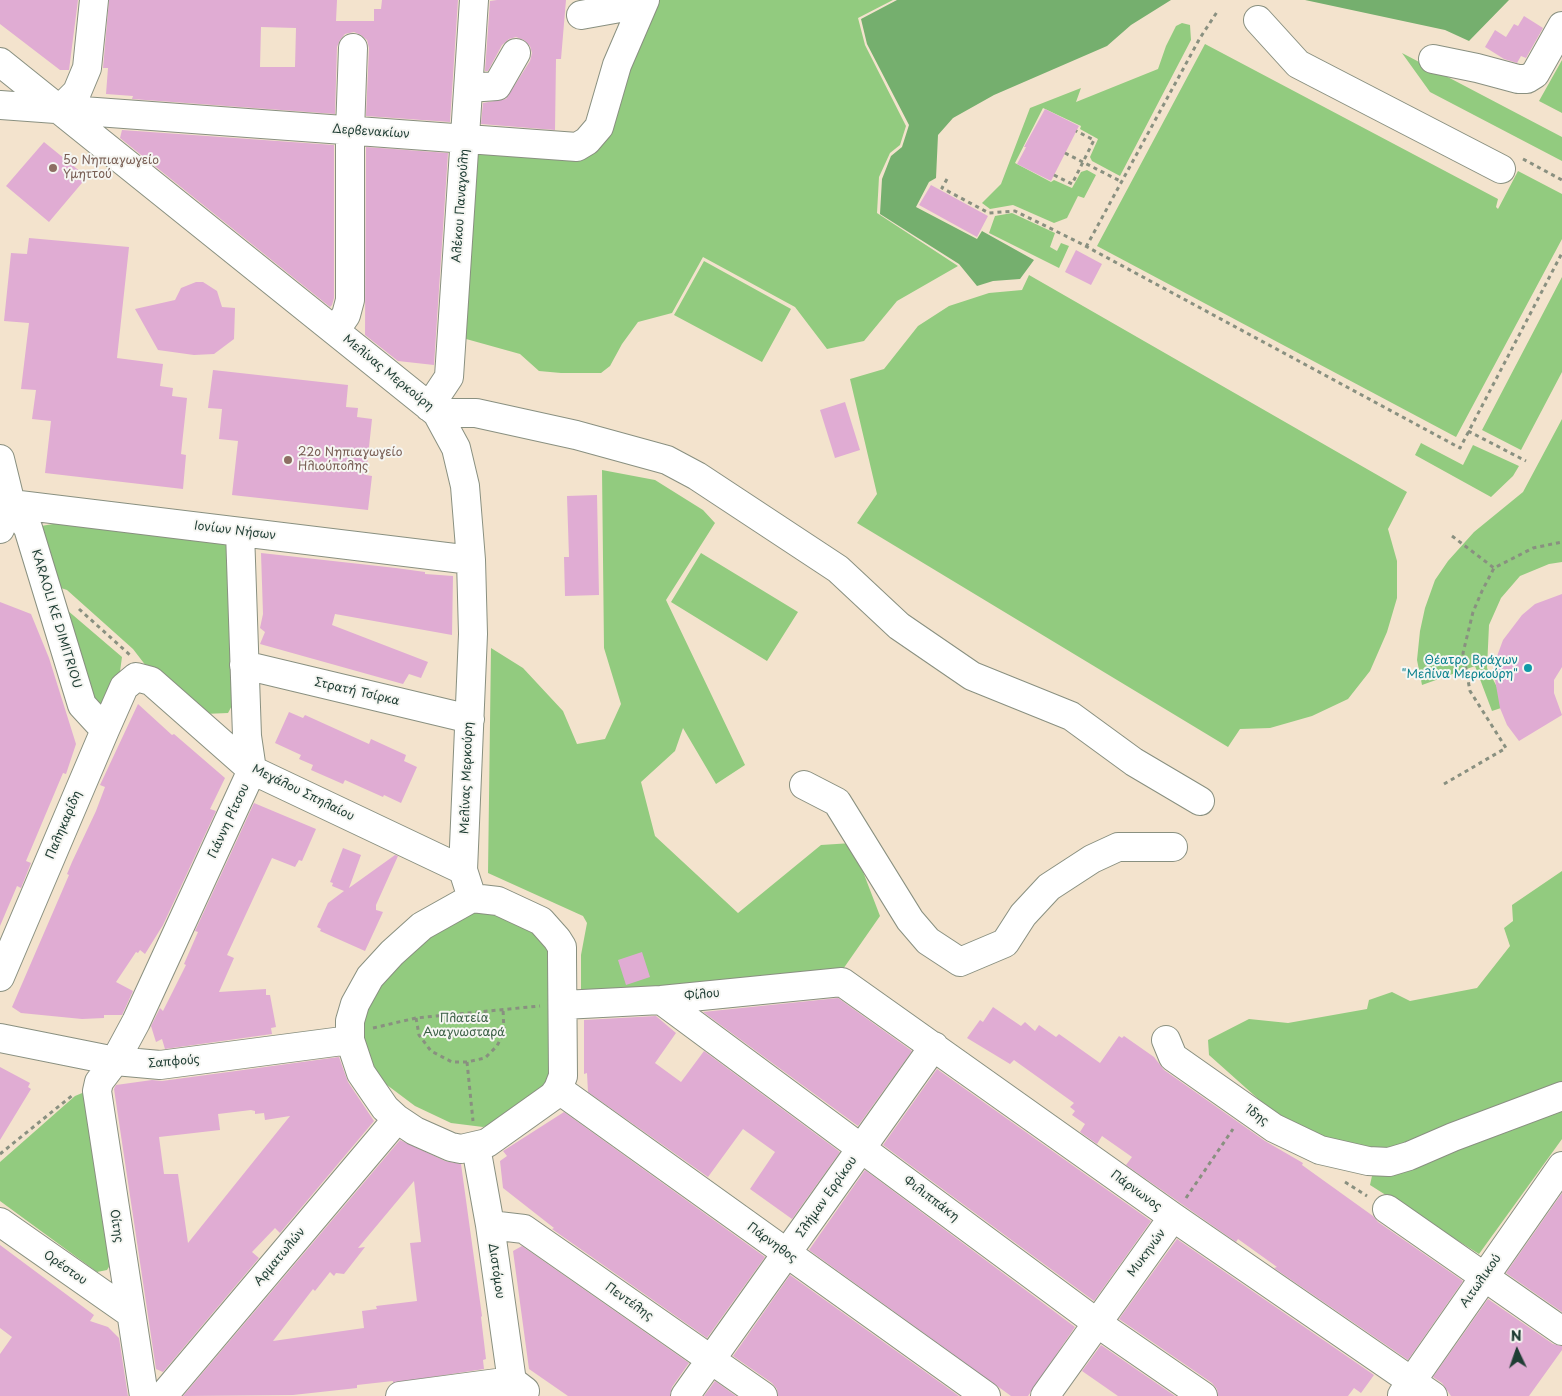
<!DOCTYPE html>
<html>
<head>
<meta charset="utf-8">
<style>
	body { margin:0 }
	#map { position:relative; width:1562px; height:1396px; overflow:hidden; background:#f3e3cd; font-family:"Playpen Sans",sans-serif }
	canvas { display:block }
	.north { position:absolute; left:1492px; top:1326px; width:50px; height:50px; -webkit-text-stroke:4px #f6f6f2; paint-order:stroke; rotate:357deg; font-size:14px; font-weight:700; line-height:20px; text-align:center; color:#1f3d34 }
	.north::after { content:''; display:block; margin:auto; width:18px; height:22px; background:#1f3d34; clip-path:polygon(50% 0,100% 100%,50% 72%,0 100%) }
</style>
</head>
<body>
<div id="map">
<canvas width="1562" height="1396"></canvas>
<div class="north">N</div>
</div>
<script>
const g = document.querySelector('canvas').getContext('2d');
g.lineJoin = 'round';
function fillPath(path, color) { g.fillStyle = color; g.fill(path, 'evenodd'); }
const toPath = rows => new Path2D(rows.map(r => 'M' + r).join(''));
function strokePath(path, color, width, dash) { g.strokeStyle = color; g.lineWidth = width; g.lineCap = dash ? 'butt' : 'round'; g.setLineDash(dash || []); g.stroke(path); }
function write(font, color, halo, rows, align = 'center') {
  g.font = font + ' "Playpen Sans",sans-serif'; g.lineWidth = 4; g.setLineDash([]); g.textBaseline = 'middle'; g.strokeStyle = halo; g.fillStyle = color; for (const [text, x, y, turn = 0] of rows) {
    g.save(); g.translate(x, y); g.rotate((+turn || 0) * Math.PI / 180); g.textAlign = isNaN(turn) ? turn : align; if (halo) g.strokeText(text, 0, 0); g.fillText(text, 0, 0); g.restore();
  }
}
const green = toPath([
	[653,0,893,0,858,18,865,45,906,126,900,145,890,153,879,177,877,213,958,266,897,301,864,341,827,349,795,307,703,257,672,313,638,322,622,344,610,366,601,373,561,373,539,371,520,354,459,337,471,148,580,156],
	[1182,23,1190,25,1191,40,1120,176,1092,161,1090,157,1098,139,1080,129,1081,126,1043,108,1015,163,1051,182,1054,180,1072,188,1081,172,1087,170,1096,175,1084,198,1078,196,1067,218,1054,223,1013,205,990,209,982,203,1001,184,1030,108,1081,88,1076,102,1158,69,1166,46,1176,26],
	[1205,44,1498,199,1496,207,1498,209,1518,171,1562,194,1562,239,1456,437,1097,246],
	[1402,53,1562,137,1562,161,1430,92],
	[1562,60,1562,113,1539,101],
	[1012,213,1055,233,1050,247,1057,251,1061,243,1069,246,1059,268,989,233,995,216],
	[704,261,791,309,762,362,674,315],
	[1029,275,1407,492,1388,529,1397,561,1397,598,1387,632,1370,671,1348,699,1312,716,1270,728,1240,729,1228,747,857,523,877,494,850,379,884,369,918,326,949,306,989,293,1022,290],
	[1562,277,1562,372,1521,450,1482,430],
	[1562,419,1562,562,1549,564,1520,576,1501,598,1489,625,1487,668,1507,706,1492,711,1475,666,1422,685,1417,660,1420,631,1425,608,1435,580,1448,561,1474,532,1523,492],
	[1421,443,1463,465,1473,445,1519,466,1513,476,1491,497,1415,455],
	[602,470,655,480,703,510,715,523,666,600,745,765,716,784,683,728,675,751,641,782,655,836,738,913,821,845,852,843,880,916,841,972,581,996,581,955,587,923,583,916,488,873,491,648,523,668,563,711,577,744,605,739,621,704,604,648],
	[59,523,229,540,235,700,228,713,204,714,153,675,133,649,67,590,55,586,35,527],
	[701,553,798,612,767,661,671,602],
	[60,604,122,657,118,686,100,705,87,699],
	[1562,871,1562,1139,1479,1254,1370,1185,1377,1153,1325,1141,1274,1113,1209,1055,1208,1040,1249,1019,1288,1023,1367,1009,1369,1000,1392,992,1410,1001,1477,988,1510,946,1504,928,1513,921,1512,905],
	[476,908,499,910,548,936,554,1073,543,1088,506,1119,483,1127,451,1123,415,1106,383,1082,361,1043,365,1011,383,978,422,934],
	[87,1091,112,1262,107,1270,97,1272,0,1201,0,1162,75,1096]
]);
const forest = toPath([
	[897,0,1171,0,1131,25,1107,46,994,95,953,118,938,135,936,178,929,182,916,207,977,239,982,231,1034,260,1020,279,993,281,977,286,959,264,880,214,882,179,891,156,902,147,909,125,867,44,861,19],
	[1305,0,1509,0,1469,41,1445,30]
]);
const building = toPath([
	[0,0,78,0,69,70,60,70,0,24],
	[109,0,337,0,336,21,374,21,374,9,381,9,382,0,458,0,450,122,366,116,369,48,367,40,361,35,354,32,345,34,340,40,337,47,335,114,132,99,133,96,106,94,108,68,103,68],
	[261,27,296,28,295,67,260,67],
	[497,0,566,0,561,59,556,59,555,130,481,124,483,103,506,99,530,61,532,53,530,46,524,40,516,37,509,39,502,45,488,71,485,71,490,1],
	[1524,16,1543,28,1526,58,1521,56,1517,63,1504,59,1485,47,1495,30,1506,37,1514,24,1518,26],
	[1045,109,1079,126,1051,181,1017,164,1026,147,1024,147],
	[122,130,334,145,334,298,332,305,330,307,120,138],
	[44,142,87,177,49,222,6,186],
	[366,147,448,153,434,365,398,361,365,335],
	[931,185,988,216,977,237,919,205],
	[29,238,129,247,117,358,163,364,160,386,173,388,172,396,187,398,181,454,186,455,183,489,45,473,51,421,32,419,36,390,21,389,29,323,4,321,11,253,27,254],
	[1076,250,1102,264,1091,285,1065,272],
	[196,282,203,282,217,291,222,307,235,308,234,339,214,354,194,355,158,350,135,309,175,300,181,288],
	[213,370,348,385,346,407,358,408,357,417,372,419,366,475,372,476,368,510,232,495,238,441,219,439,222,409,208,408],
	[845,402,860,450,835,458,820,410],
	[597,495,599,595,565,596,564,557,569,557,567,496],
	[261,553,396,568,425,572,425,574,453,576,452,635,335,614,332,625,428,662,421,678,409,674,403,684,260,644,265,632,260,628,263,614],
	[1562,594,1562,667,1554,680,1554,693,1562,715,1519,741,1507,725,1500,708,1494,674,1496,659,1503,640,1522,615,1535,604],
	[0,602,31,614,49,658,76,744,66,774,63,773,26,861,31,863,21,888,17,886,0,926],
	[138,704,172,735,174,734,225,778,210,809,216,811,163,925,145,954,140,950,138,953,136,952,116,982,133,991,122,1015,104,1015,104,1018,82,1019,21,1013,12,1007,69,875,67,874,72,862,96,811,105,787,100,785],
	[289,712,303,718,305,715,369,744,371,739,406,755,404,761,417,767,401,803,384,795,383,797,345,780,343,784,311,770,313,765,299,759,301,755,275,743],
	[254,803,316,829,302,861,299,860,295,867,272,858,227,955,234,958,219,992,266,989,266,995,270,995,276,1027,271,1028,272,1034,165,1049,162,1039,156,1042,151,1026,160,1008,163,1011,186,965,184,964,198,932,195,931],
	[343,848,361,855,349,888,395,855,398,856,376,905,376,910,383,912,365,951,320,931,321,929,317,927,328,903,344,891,332,886,333,883,330,882],
	[642,952,650,977,626,985,618,960],
	[838,998,912,1051,858,1126,703,1012],
	[993,1007,1021,1026,1025,1022,1035,1031,1039,1025,1056,1037,1059,1034,1100,1063,1119,1036,1122,1038,1124,1036,1154,1057,1164,1070,1265,1141,1303,1163,1302,1165,1373,1216,1378,1222,1463,1281,1408,1360,1274,1268,1277,1267,1238,1239,1236,1242,1126,1165,1132,1157,1102,1136,1097,1144,1080,1132,1085,1124,1072,1115,1075,1111,1070,1107,1074,1103,1014,1060,1010,1064,967,1038,980,1020,983,1022],
	[656,1016,676,1033,655,1063,681,1082,704,1051,840,1152,792,1219,750,1189,775,1152,743,1129,708,1177,588,1092,587,1073,584,1074,584,1020],
	[339,1057,348,1082,374,1121,280,1233,275,1228,252,1252,259,1258,163,1372,156,1369,114,1089,116,1085,152,1080,162,1081],
	[251,1110,255,1111,255,1114,264,1113,265,1120,290,1116,188,1243,178,1174,164,1174,159,1137,220,1130,218,1114],
	[0,1067,30,1083,28,1087,31,1089,0,1140],
	[937,1069,1151,1221,1094,1301,883,1145],
	[564,1112,765,1257,707,1338,552,1229,554,1228,503,1188,500,1161,507,1156,503,1151],
	[400,1140,445,1161,461,1164,482,1316,481,1317,486,1359,483,1360,484,1369,393,1383,393,1381,357,1385,357,1388,293,1395,183,1396],
	[414,1181,421,1242,410,1243,417,1301,376,1306,377,1309,362,1311,364,1328,273,1341,313,1289,315,1291,330,1272,334,1276,336,1273,344,1274,365,1247,358,1248],
	[865,1170,1075,1327,1028,1396,1011,1396,809,1250],
	[1562,1193,1562,1312,1506,1273],
	[1177,1239,1374,1375,1361,1393,1354,1388,1348,1396,1218,1396,1217,1389,1212,1383,1119,1319],
	[0,1245,94,1315,90,1321,108,1327,119,1338,128,1396,0,1396,0,1354,12,1337,0,1328],
	[522,1246,689,1363,672,1387,670,1396,568,1396,529,1369,513,1251],
	[790,1275,959,1396,778,1396,777,1389,772,1383,733,1356],
	[1488,1299,1553,1344,1562,1346,1562,1350,1529,1396,1451,1396,1442,1383,1433,1377],
	[1101,1345,1175,1396,1118,1396,1082,1371],
	[715,1381,736,1396,704,1396]
]);
const path = toPath([
	[1065,153,1122,182],
	[1523,159,1562,180],
	[1054,175,1072,184,1094,140,1076,131],
	[947,179,942,188,989,213,1015,211,1078,242,1460,448,1562,253],
	[1086,247,1200,38,1217,12],
	[1468,431,1526,461],
	[1452,536,1494,568],
	[79,609,130,655],
	[1444,784,1506,748,1470,691,1463,653,1473,612,1482,591,1494,568,1533,548,1562,542],
	[416,1018,419,1035,431,1051,452,1062,467,1062,485,1058,497,1046,504,1032,503,1009],
	[373,1028,416,1018,540,1006],
	[467,1062,473,1121],
	[0,1154,74,1094],
	[1345,1182,1367,1196],
	[1186,1198,1233,1129]
]);
const minor = toPath([
	[581,15,620,8,639,11],
	[1258,20,1298,64,1501,169],
	[1433,59,1477,68,1518,79,1527,79,1535,74,1562,26],
	[0,62,437,413,456,448,465,486,471,560,473,634,463,870,472,898],
	[469,88,497,86,516,53],
	[0,105,577,147,587,141,599,127,617,65,645,0],
	[59,110,77,92,87,68,94,0],
	[335,331,346,315,350,300,350,131,353,48],
	[429,407,449,377,474,0],
	[437,413,476,413,576,435,667,460,697,476,838,569,899,626,972,676,1071,716,1134,762,1200,801],
	[0,459,11,504,0,529],
	[0,499,11,504,471,560],
	[11,504,28,528,82,705,105,730],
	[244,665,470,719],
	[804,785,837,802,910,920,928,941,960,962,1005,943,1023,915,1049,887,1092,859,1118,847,1173,847],
	[472,898,498,901,541,921,557,939,562,947,562,957,563,1076,558,1089,553,1096,487,1143,461,1149,451,1147,415,1131,397,1119,385,1108,361,1073,350,1040,350,1021,355,1004,370,977,392,953,422,926,472,898],
	[0,977,105,730,124,687,136,677,151,681,252,770,463,870],
	[661,1000,1097,1323,1203,1396],
	[563,1005,661,1000,842,982,1173,1217,1433,1396],
	[0,1038,115,1061,160,1065,350,1040],
	[1166,1040,1173,1057,1274,1128,1320,1150,1368,1161,1389,1162,1409,1156,1453,1137,1562,1096],
	[558,1089,986,1396],
	[476,1147,490,1225,514,1396],
	[1387,1209,1562,1331],
	[0,1222,130,1313],
	[490,1225,524,1229,763,1396],
	[1402,1395,1562,1166],
	[144,1396,97,1091,99,1082,115,1061,136,1022,252,770,247,736,240,532],
	[163,1396,397,1119],
	[400,1396,512,1381,525,1391],
	[685,1396,934,1046],
	[1045,1396,1173,1217]
]);
const markers = [
	[53,168,5,"#8d6e63"],
	[288,460,5,"#8d6e63"],
	[1528,668,5,"#0f9aa8"]
];
const streetNames = [
	["Δερβενακίων",371,132,4],
	["Αλέκου Παναγούλη",461,206,-86],
	["Μελίνας Μερκούρη",388,373,39],
	["Ιονίων Νήσων",235,531,7],
	["KARAOLI KE DIMITRIOU",56,619,73],
	["Στρατή Τσίρκα",357,692,13],
	["Μελίνας Μερκούρη",467,778,-88],
	["Μεγάλου Σπηλαίου",303,793,26],
	["Γιάννη Ρίτσου",229,821,-65],
	["Παληκαρίδη",64,825,-67],
	["Φίλου",702,995,-6],
	["Σαπφούς",174,1062,-5],
	["Ίδης",1257,1116,35],
	["Πάρνωνος",1136,1191,36],
	["Σλήμαν Ερρίκου",827,1197,-55],
	["Φιλιππάκη",931,1199,37],
	["Οίτης",116,1226,81],
	["Πάρνηθος",772,1243,36],
	["Μυκηνών",1147,1253,-54],
	["Αρματωλών",280,1257,-50],
	["Ορέστου",65,1268,35],
	["Διστόμου",496,1271,82],
	["Αιτωλικού",1481,1281,-55],
	["Πεντέλης",629,1302,35]
];
const educationNames = [
	["5ο Νηπιαγωγείο",63,161],
	["Υμηττού",63,175],
	["22ο Νηπιαγωγείο",298,453],
	["Ηλιούπολης",298,467]
];
const cultureNames = [
	["Θέατρο Βράχων",1518,661],
	["\"Μελίνα Μερκούρη\"",1518,675]
];
const parkNames = [
	["Πλατεία",464,1019],
	["Αναγνωσταρά",464,1033]
];
fillPath(green, '#92cb7f');
fillPath(forest, '#75af6e');
fillPath(building, '#e0acd3');
strokePath(minor, '#899080', 30);
strokePath(path, '#899080', 3, [4, 4]);
strokePath(minor, '#fff', 28);
for (const [x, y, r, color] of markers) { const dot = new Path2D(); dot.arc(x, y, r, 0, 2 * Math.PI); g.fillStyle = color; g.fill(dot); strokePath(dot, '#f6f6f2', 2); }
write('12px', '#1f3d34', '#f6f6f2', streetNames);
write('12px', '#785e54', '#f6f6f2', educationNames, 'left');
write('12px', '#0d838f', '#f6f6f2', cultureNames, 'right');
write('12px', '#3c6047', '#f6f6f2', parkNames);
</script>
</body>
</html>
